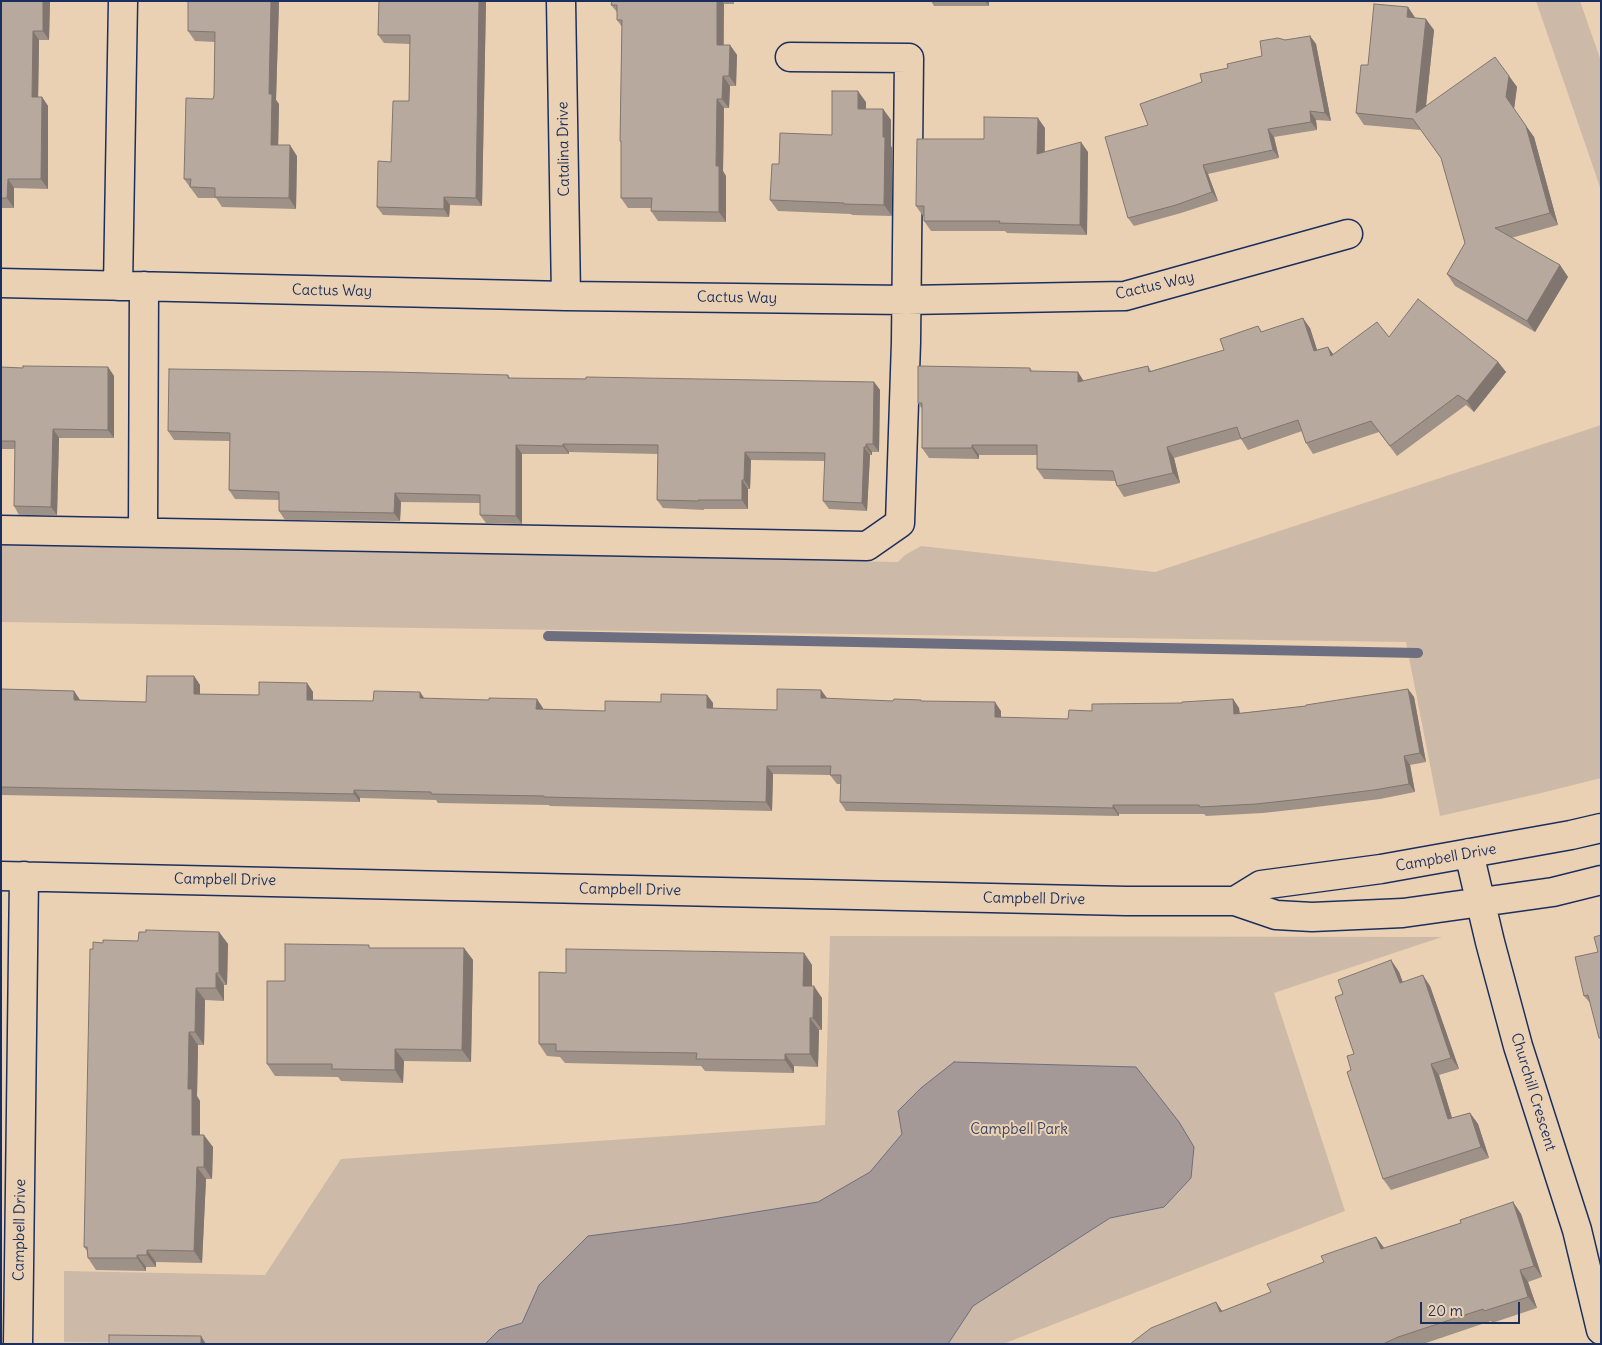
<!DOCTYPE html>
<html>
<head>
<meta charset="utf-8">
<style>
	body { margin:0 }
	#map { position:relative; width:1602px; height:1345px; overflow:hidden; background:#ebd1b3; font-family:Delius,sans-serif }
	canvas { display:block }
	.frame { position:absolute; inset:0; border:2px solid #1b2f5e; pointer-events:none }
	.scale { position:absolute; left:1420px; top:1302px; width:100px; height:22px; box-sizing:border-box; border:2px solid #1b2f5e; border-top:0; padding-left:6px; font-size:15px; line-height:18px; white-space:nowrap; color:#1b2f5e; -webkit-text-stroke:4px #ebd1b3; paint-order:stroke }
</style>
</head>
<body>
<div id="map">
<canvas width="1602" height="1345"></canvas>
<div class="frame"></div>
<div class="scale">20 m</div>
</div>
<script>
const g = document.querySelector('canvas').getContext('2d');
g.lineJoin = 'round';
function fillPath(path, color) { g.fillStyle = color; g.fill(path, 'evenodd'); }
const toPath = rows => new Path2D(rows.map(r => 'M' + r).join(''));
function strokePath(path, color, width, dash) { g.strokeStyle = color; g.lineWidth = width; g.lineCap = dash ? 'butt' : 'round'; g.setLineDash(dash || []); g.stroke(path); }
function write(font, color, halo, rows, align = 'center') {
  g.font = font + ' Delius,sans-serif'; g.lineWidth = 4; g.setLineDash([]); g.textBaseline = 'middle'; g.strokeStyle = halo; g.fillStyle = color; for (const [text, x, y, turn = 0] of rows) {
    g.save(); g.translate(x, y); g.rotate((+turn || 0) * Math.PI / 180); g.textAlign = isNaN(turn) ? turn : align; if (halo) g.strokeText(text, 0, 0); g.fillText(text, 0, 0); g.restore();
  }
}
const green = toPath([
	[1536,1,1580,1,1601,61,1601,190],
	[1601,425,1601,778,1537,794,1440,816,1406,642,1,622,1,544,898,562,905,555,921,546,1155,572],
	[830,936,1442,937,1274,993,1345,1211,1003,1344,265,1344,64,1342,64,1271,265,1275,341,1159,825,1125]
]);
const water = toPath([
	[954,1062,1136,1067,1179,1122,1194,1147,1191,1178,1164,1207,1110,1218,973,1306,948,1344,485,1344,499,1330,522,1323,539,1285,588,1236,681,1224,818,1202,870,1172,902,1134,898,1111,921,1088,954,1062]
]);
const stream = toPath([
	[548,636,1418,653]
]);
const minor = toPath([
	[561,1,566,296],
	[1,283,566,296,907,300,1125,296,1348,234],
	[118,286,123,1],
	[1,530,867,546,900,523,906,342,909,58,790,57],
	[143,532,144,286],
	[1469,853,1490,942,1518,1046,1577,1230,1601,1330],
	[1,876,1126,901,1235,901,1276,915,1312,917,1403,913,1553,892,1601,880],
	[1235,901,1261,885,1381,869,1571,835,1601,828],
	[18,1344,24,876]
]);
const wall = toPath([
	[1,1,50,1,49,40,39,40,38,97,42,97,48,106,48,189,14,188,14,208,1,208],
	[188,1,279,1,276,100,279,104,278,145,297,156,296,209,222,207,216,198,198,198,184,179,213,99,214,95,215,42,195,41,188,31],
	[379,1,486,1,482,206,450,205,449,217,383,215,377,207,391,162,409,101,410,44,384,43,378,35],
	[612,1,734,1,734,4,724,4,724,45,730,45,737,55,736,86,730,86,729,108,724,108,723,171,726,176,726,222,658,221,651,211,651,208,628,208,621,198,621,142,620,141,622,27,617,20,617,12,611,5],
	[931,1,989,1,989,6,934,6],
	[1408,7,1415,18,1434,30,1426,106,1509,76,1517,87,1514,109,1534,137,1558,225,1511,238,1560,265,1568,277,1535,332,1455,286,1447,274,1465,243,1441,158,1421,130,1364,125,1356,113,1368,65],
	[1310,36,1316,44,1331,121,1316,120,1317,130,1274,137,1279,158,1208,174,1218,201,1181,213,1134,226,1128,218,1148,125,1202,82,1228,68,1262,56,1285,40],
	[866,102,866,109,883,109,891,120,891,146,892,148,892,216,852,215,851,214,778,211,770,200,832,135],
	[1045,128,1045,152,1088,152,1087,235,1007,233,1005,231,931,231,924,221,924,216,923,216,916,206,984,139],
	[1258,326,1262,332,1310,328,1317,350,1328,347,1333,354,1389,337,1498,362,1506,372,1474,412,1466,405,1397,456,1379,432,1313,454,1306,443,1302,431,1248,450,1241,439,1174,458,1180,483,1124,497,1117,486,1115,481,1044,479,1037,469,1037,455,979,455,979,459,929,458,922,448,922,409,918,403,1030,368,1032,371,1084,381,1148,366,1151,371,1224,350],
	[1,367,23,368,108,367,114,376,114,438,59,438,57,515,19,515,14,506,15,449,1,449],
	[508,375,510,378,874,382,880,390,879,452,872,452,872,455,870,455,867,511,829,509,823,501,825,461,751,460,750,489,748,489,748,509,704,509,704,510,663,508,657,500,658,454,569,452,569,454,522,454,522,524,486,523,480,515,480,503,401,502,400,521,285,520,279,511,279,500,235,499,229,490,230,441,174,440,168,431],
	[194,676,200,685,200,694,259,695,307,683,313,692,313,700,373,701,420,692,424,698,543,708,543,709,605,711,707,695,713,703,713,709,777,710,827,699,893,701,922,701,1001,711,1001,718,1068,719,1092,711,1233,699,1239,708,1240,713,1306,706,1408,689,1414,697,1426,762,1410,765,1415,792,1380,799,1308,808,1263,813,1206,816,1204,814,1119,814,1119,816,846,811,840,802,841,784,837,784,830,775,773,774,772,811,550,806,549,805,438,803,436,800,360,798,360,802,1,795,1,689,74,691,80,700,146,702],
	[146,932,219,932,228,944,227,985,224,985,224,1001,205,1000,204,1045,198,1045,197,1096,200,1101,200,1135,213,1147,212,1179,206,1179,202,1263,156,1262,156,1267,146,1267,146,1271,96,1270,88,1258,88,1252,84,1247,93,949,103,943,138,941],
	[1601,935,1601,1040,1599,1038,1591,1004,1584,996,1598,952],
	[371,948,464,948,473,960,471,1062,404,1061,403,1083,341,1081,338,1077,275,1076,267,1064,285,981],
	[804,953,812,965,812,986,822,998,822,1030,819,1030,818,1067,794,1066,794,1073,705,1071,701,1066,565,1063,560,1057,547,1056,539,1044,566,973],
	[1391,960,1399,972,1403,982,1430,986,1459,1069,1439,1075,1452,1118,1470,1113,1478,1124,1489,1158,1391,1190,1383,1179,1351,1070,1354,1054,1343,994],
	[1513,1202,1521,1214,1542,1277,1528,1282,1537,1308,1492,1323,1491,1321,1423,1344,1130,1344,1216,1302,1222,1311,1271,1292,1324,1262,1376,1237,1384,1248,1461,1223]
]);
const shadedWall = toPath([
	[43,1,50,1,49,40,43,31],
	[271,1,279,1,276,100,279,104,278,155,271,145,269,94],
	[479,1,486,1,482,206,476,198],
	[717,1,722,1,724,4,723,55,717,45],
	[985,1,989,1,989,6],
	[1408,7,1416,19,1407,17],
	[1426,19,1434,30,1424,124,1416,113],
	[33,31,39,40,38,106,32,97],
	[1310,36,1316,44,1331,121,1325,113],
	[730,45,737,55,736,86,729,76],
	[723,76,730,86,729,108,722,99],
	[1509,76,1517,87,1514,109,1506,97],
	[858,91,866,102,866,120,858,109],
	[42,97,48,106,48,189,41,179],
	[717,99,724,108,723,171,726,176,726,222,719,212,716,166],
	[883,109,891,120,891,146,892,148,892,216,884,205],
	[1310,111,1316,120,1317,130,1311,122],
	[1038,118,1045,128,1044,164,1037,154],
	[1526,126,1534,137,1558,225,1550,213],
	[1268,129,1274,137,1279,158,1273,150],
	[1081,142,1088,152,1087,235,1080,225],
	[290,145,297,156,296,209,289,198],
	[1203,165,1208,174,1218,201,1212,192],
	[8,179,14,188,14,208,7,198],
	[444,197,450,205,449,217,444,209],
	[1560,265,1568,277,1535,332,1527,321],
	[1303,318,1310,328,1321,362,1314,351],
	[1328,347,1335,357,1331,356],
	[1498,362,1506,372,1474,412,1467,401],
	[108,367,114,376,114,438,108,430],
	[1078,372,1085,383,1078,382],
	[874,382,880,390,879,452,873,444],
	[53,429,59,438,57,515,51,507],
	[563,444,569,452,569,454,563,446],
	[866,444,872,452,872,455,866,447],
	[516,445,522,454,522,524,516,516],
	[972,445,979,455,979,459,972,448],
	[864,447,870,455,867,511,862,503],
	[1167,447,1174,458,1180,483,1173,473],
	[745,452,751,460,750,489,744,480],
	[742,480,748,489,748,509,742,500],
	[395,493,401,502,400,521,394,513],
	[194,676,200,685,200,703,194,694],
	[307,683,313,692,313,709,307,700],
	[1408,689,1414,697,1426,762,1420,753],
	[821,690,827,698,821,698],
	[74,691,80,700,80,709,74,700],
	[420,692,426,701,420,698],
	[707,695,713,703,713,717,707,708],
	[537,699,543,708,543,718,536,709],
	[1233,699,1239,708,1240,723,1234,714],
	[995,702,1001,711,1001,726,995,717],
	[1404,756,1410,765,1415,792,1409,784],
	[767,766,773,774,772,811,766,802],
	[354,790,360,798,360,802,354,794],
	[1113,805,1119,814,1119,816,1113,808],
	[219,932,228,944,227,985,219,973],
	[464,948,473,960,471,1062,462,1050],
	[804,953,812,965,812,998,803,986],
	[1391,960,1399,972,1407,995,1400,983],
	[216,973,224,985,224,1001,216,988],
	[1423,975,1430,986,1459,1069,1451,1058],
	[814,986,822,998,822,1030,813,1018],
	[196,988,205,1000,204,1045,195,1032],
	[810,1018,819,1030,818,1067,810,1054],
	[189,1032,198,1045,197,1096,200,1101,200,1147,192,1135,188,1089],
	[395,1049,404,1061,403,1083,395,1070],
	[785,1054,794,1066,794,1073,785,1060],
	[1431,1064,1439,1075,1456,1131,1448,1119],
	[1470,1113,1478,1124,1489,1158,1481,1147],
	[204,1135,213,1147,212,1179,204,1167],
	[197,1167,206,1179,202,1263,194,1251],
	[1513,1202,1521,1214,1542,1277,1534,1266],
	[1376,1237,1385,1249,1381,1249],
	[147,1250,156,1262,156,1267,147,1255],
	[137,1255,146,1267,146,1271,137,1258],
	[1520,1270,1528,1282,1537,1308,1528,1297],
	[1216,1302,1224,1314,1220,1312],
	[201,1336,206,1344,201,1344]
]);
const building = toPath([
	[1,1,43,1,43,31,33,31,32,97,42,97,41,179,8,179,7,198,1,198,1,1],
	[188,1,271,1,269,94,272,94,271,145,290,145,289,198,215,197,215,188,190,187,191,179,184,179,186,98,213,99,214,95,215,32,188,31,188,1],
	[379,1,479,1,476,198,444,197,444,209,377,207,378,161,391,162,393,101,409,101,410,35,378,35,379,1],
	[612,1,717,1,717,45,730,45,729,76,723,76,722,99,717,99,716,166,719,166,719,212,651,211,652,198,621,198,621,141,620,141,622,20,617,20,617,5,611,5,612,1],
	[1374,4,1408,7,1407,17,1426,19,1416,113,1495,57,1509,76,1506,97,1526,126,1550,213,1495,228,1560,265,1527,321,1447,274,1465,243,1441,158,1413,119,1356,113,1361,65,1368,65,1374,4],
	[1310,36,1325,113,1310,111,1311,122,1268,129,1273,150,1203,165,1212,192,1176,205,1128,218,1105,137,1148,125,1140,104,1202,82,1200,74,1228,68,1227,64,1262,56,1260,41,1278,38,1285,40,1310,36],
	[832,91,858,91,858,109,883,109,883,137,885,137,884,205,844,204,844,203,770,200,772,164,779,164,780,133,832,135,832,91],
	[984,117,1038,118,1037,154,1081,142,1080,225,999,223,1000,221,924,221,924,206,916,206,917,139,984,139,984,117],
	[1418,299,1498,362,1467,401,1458,395,1390,446,1371,421,1306,443,1298,420,1241,439,1237,427,1167,447,1173,473,1117,486,1113,471,1037,469,1037,445,972,445,972,448,922,448,922,403,918,403,918,366,1030,368,1030,371,1078,372,1078,382,1148,366,1149,372,1224,350,1220,339,1258,326,1261,332,1303,318,1314,351,1328,347,1331,356,1377,322,1389,337,1418,299],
	[23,366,108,367,108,430,53,429,51,507,14,506,15,441,1,441,1,367,23,368,23,366],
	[169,369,391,372,508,375,508,378,586,379,586,377,874,382,873,444,866,444,866,447,864,447,862,503,823,501,825,453,745,452,744,480,742,480,742,500,698,500,698,501,657,500,658,445,563,444,563,446,516,445,516,516,480,515,480,495,395,493,394,513,279,511,279,492,229,490,230,433,168,431,169,369],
	[147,676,194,676,194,694,259,695,259,682,307,683,307,700,373,701,374,691,420,692,420,698,489,700,489,698,537,699,536,709,605,711,605,701,661,702,661,694,707,695,707,708,777,710,777,689,821,690,821,698,893,701,894,699,921,700,921,701,995,702,995,717,1068,719,1069,710,1092,711,1092,704,1182,703,1182,702,1233,699,1234,714,1306,706,1306,705,1408,689,1420,753,1404,756,1409,784,1374,790,1302,799,1256,804,1200,807,1199,805,1113,805,1113,808,840,802,841,775,830,775,831,766,767,766,766,802,544,797,544,796,431,794,431,792,354,790,354,794,1,787,1,689,74,691,74,700,146,702,147,676],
	[146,930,219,932,219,973,216,973,216,988,196,988,195,1032,189,1032,188,1089,192,1089,192,1135,204,1135,204,1167,197,1167,194,1251,147,1250,147,1255,137,1255,137,1258,88,1258,87,1247,84,1247,90,949,93,949,93,942,103,943,103,940,138,941,139,932,146,932,146,930],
	[1601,935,1601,1037,1599,1038,1588,995,1584,996,1575,957,1598,952,1594,937,1601,935],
	[285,944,369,945,369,948,464,948,462,1050,395,1049,395,1070,332,1069,332,1064,267,1064,267,981,285,981,285,944],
	[566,949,804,953,803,986,814,986,813,1018,810,1018,810,1054,785,1054,785,1060,696,1059,697,1053,556,1051,556,1044,539,1044,539,972,566,973,566,949],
	[1391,960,1400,983,1423,975,1451,1058,1431,1064,1448,1119,1470,1113,1481,1147,1383,1179,1347,1072,1351,1070,1347,1056,1354,1054,1335,997,1343,994,1338,980,1391,960],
	[1513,1202,1534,1266,1520,1270,1528,1297,1484,1311,1483,1309,1398,1337,1383,1344,1130,1344,1151,1328,1216,1302,1220,1312,1271,1292,1267,1284,1324,1262,1321,1256,1376,1237,1381,1249,1461,1223,1460,1220,1513,1202],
	[109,1335,201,1336,201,1344,109,1344,109,1335]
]);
const streetNames = [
	["Catalina Drive",564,149,-91],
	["Cactus Way",1155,286,-13],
	["Cactus Way",332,291,1],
	["Cactus Way",737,298,1],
	["Campbell Drive",1446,858,-10],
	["Campbell Drive",225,880,1],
	["Campbell Drive",630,890,1],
	["Campbell Drive",1034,899,1],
	["Churchill Crescent",1533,1092,73],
	["Campbell Drive",20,1230,-89]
];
const parkNames = [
	["Campbell Park",1019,1130]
];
fillPath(green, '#cdb9a7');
fillPath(water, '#a49996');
strokePath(water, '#6d6f80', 1);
strokePath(stream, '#6d6f80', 10);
strokePath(minor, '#1b2f5e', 31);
strokePath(minor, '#ebd1b3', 28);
fillPath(wall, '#9d9188');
fillPath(shadedWall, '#80766f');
fillPath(building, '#b7a99e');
strokePath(building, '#80766f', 1);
write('15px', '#1b2f5e', '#ebd1b3', streetNames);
write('15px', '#364469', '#ebd1b3', parkNames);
</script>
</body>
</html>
